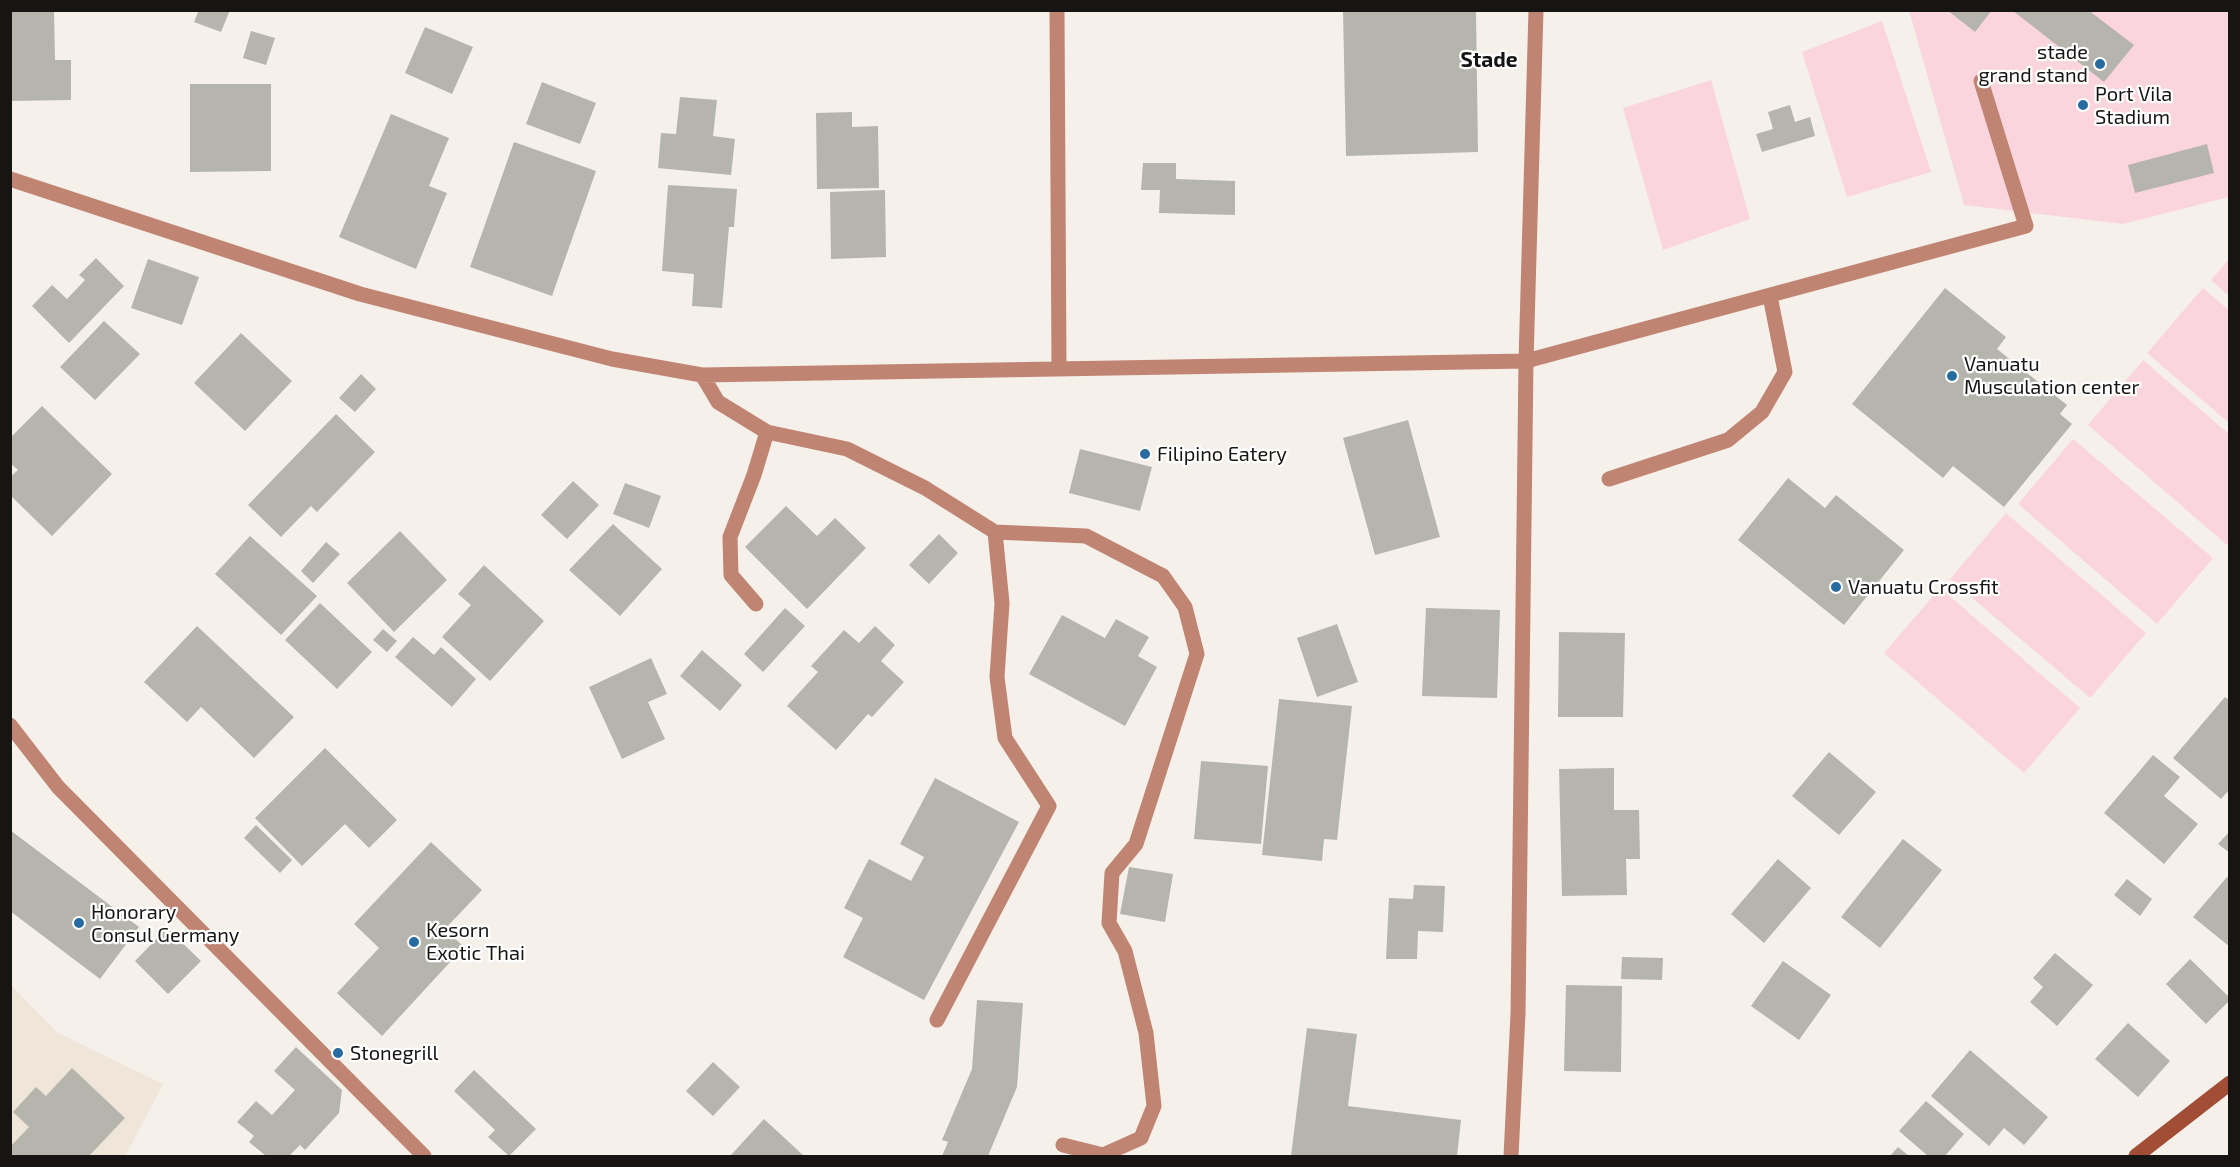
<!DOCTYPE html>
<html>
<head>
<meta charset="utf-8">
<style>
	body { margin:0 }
	#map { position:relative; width:2240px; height:1167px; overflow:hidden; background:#f6f0ea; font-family:"Exo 2",sans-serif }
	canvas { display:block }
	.frame { position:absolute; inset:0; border:12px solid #171513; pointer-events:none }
</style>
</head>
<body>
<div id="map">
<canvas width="2240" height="1167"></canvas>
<div class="frame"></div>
</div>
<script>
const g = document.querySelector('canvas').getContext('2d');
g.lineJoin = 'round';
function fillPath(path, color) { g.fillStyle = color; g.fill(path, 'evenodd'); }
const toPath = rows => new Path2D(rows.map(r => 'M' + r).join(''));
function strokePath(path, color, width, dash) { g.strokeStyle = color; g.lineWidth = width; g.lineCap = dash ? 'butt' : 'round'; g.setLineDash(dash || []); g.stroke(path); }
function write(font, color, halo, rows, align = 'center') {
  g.font = font + ' "Exo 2",sans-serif'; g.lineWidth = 4.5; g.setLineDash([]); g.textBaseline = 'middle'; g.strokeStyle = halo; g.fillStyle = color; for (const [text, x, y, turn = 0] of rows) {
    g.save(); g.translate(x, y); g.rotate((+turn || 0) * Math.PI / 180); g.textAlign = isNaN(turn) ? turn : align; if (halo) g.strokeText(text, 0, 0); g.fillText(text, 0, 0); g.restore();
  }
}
const built = toPath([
	[10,984,58,1033,163,1084,126,1155,127,1156,11,1156]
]);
const green = toPath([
	[1908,11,2229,11,2229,197,2123,224,1964,205,1910,14],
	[1882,21,1931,172,1847,197,1802,52],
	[1711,80,1750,219,1663,250,1623,108],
	[2229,259,2229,296,2211,280],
	[2203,288,2229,310,2229,423,2147,353],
	[2143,360,2229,434,2230,542,2227,545,2088,425],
	[2073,439,2213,558,2157,624,2018,504],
	[2006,513,2146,633,2090,698,1950,579],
	[1940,588,2080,708,2024,773,1884,653]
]);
const building = toPath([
	[10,10,54,10,55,60,71,60,71,100,10,101],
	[199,10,230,10,221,32,194,22],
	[1343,10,1476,10,1478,152,1346,156],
	[1947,10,1992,10,1975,32],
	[2012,10,2088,10,2134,45,2104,82],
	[425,27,473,47,452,94,405,73],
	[251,31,275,38,266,65,243,58],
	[542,82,596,103,580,144,526,124],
	[190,84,271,84,271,171,190,172],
	[680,97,717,100,713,136,735,139,731,175,658,168,661,133,676,134],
	[1790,105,1795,122,1810,117,1815,136,1762,152,1756,134,1773,129,1768,112],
	[852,112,852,127,878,126,879,188,817,189,816,113],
	[391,114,449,138,429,186,447,193,416,269,339,237],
	[514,142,596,171,552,296,470,267],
	[2207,144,2214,173,2135,193,2128,165],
	[1143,163,1176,163,1176,179,1235,181,1235,215,1159,213,1160,190,1141,190],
	[668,185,737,189,734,227,729,227,722,308,692,306,694,274,662,271],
	[885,190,886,257,831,259,830,192],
	[96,258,124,286,69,343,32,306,52,285,67,299,85,280,79,275],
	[148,259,199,277,182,325,131,308],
	[1945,288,2006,337,1997,349,2067,405,2060,414,2072,424,2004,507,1953,466,1943,478,1852,404],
	[104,321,140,354,95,400,60,367],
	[241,333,292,381,245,431,194,383],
	[361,374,376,389,355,412,339,398],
	[42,406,112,474,52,536,10,495,10,477,18,470,10,463,10,438],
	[336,414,375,452,317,512,311,506,281,537,248,505],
	[1408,420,1440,537,1375,555,1343,438],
	[1080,449,1152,467,1140,511,1069,493],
	[1788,478,1825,508,1836,495,1904,550,1844,625,1738,540],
	[573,481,599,505,567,539,541,515],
	[625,483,661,496,649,528,613,514],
	[786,506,817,536,835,518,866,548,807,609,745,547],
	[613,524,662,569,620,616,569,570],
	[400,531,447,580,394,632,347,583],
	[939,534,958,553,929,584,909,565],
	[250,536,317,596,281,635,215,574],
	[326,542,340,554,313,583,301,571],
	[484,565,544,621,490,681,442,637,471,605,458,594],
	[320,603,372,652,337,689,285,640],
	[785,608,805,626,763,672,744,654],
	[1426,608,1500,610,1497,698,1422,696],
	[1062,615,1105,638,1116,619,1149,637,1138,656,1157,667,1125,726,1029,674],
	[1337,624,1358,682,1317,697,1297,638],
	[197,626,294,717,254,758,201,707,187,722,144,682],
	[875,626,895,645,881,661,904,682,872,717,868,714,836,750,787,706,818,672,811,666,844,630,859,643],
	[383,629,397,641,387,652,373,640],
	[1559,632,1625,633,1623,717,1558,717],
	[413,637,434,655,441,647,476,679,452,707,395,657],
	[702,650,742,685,720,711,680,676],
	[651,658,667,694,648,702,665,739,622,759,589,687],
	[2225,697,2230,701,2230,789,2221,799,2173,758],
	[1279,699,1352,706,1337,840,1324,839,1322,861,1262,855],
	[325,748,397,820,369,848,345,824,302,866,255,818],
	[1829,752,1876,792,1839,835,1792,796],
	[2153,755,2180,777,2164,796,2198,824,2164,864,2104,813],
	[1201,761,1268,766,1261,844,1194,839],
	[1614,768,1614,810,1639,810,1640,859,1626,859,1627,895,1562,896,1559,769],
	[935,778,1019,822,924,1000,843,957,863,918,844,908,869,859,911,881,924,857,900,844],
	[256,825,292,860,280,873,244,838],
	[10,830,139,927,100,979,10,911],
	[2230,831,2230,853,2218,844],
	[1903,839,1942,870,1880,948,1841,917],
	[431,842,482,890,445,929,464,947,382,1036,337,993,379,948,354,924],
	[1778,859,1811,888,1764,943,1731,914],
	[1129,867,1173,874,1165,922,1120,914],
	[2227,877,2230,879,2230,947,2193,917],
	[2127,879,2152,899,2140,916,2114,895],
	[1414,885,1445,886,1443,932,1418,931,1417,959,1386,959,1389,898,1413,899],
	[167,928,201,961,168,994,135,961],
	[2055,953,2093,985,2057,1026,2030,1002,2043,987,2033,978],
	[1622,957,1663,958,1662,980,1621,979],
	[2190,959,2230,998,2230,1000,2206,1024,2166,984],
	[1783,961,1831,995,1799,1040,1751,1006],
	[1566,985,1622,986,1621,1072,1564,1071],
	[977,1000,1023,1003,1017,1087,988,1156,942,1156,948,1142,942,1140,972,1069],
	[2128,1023,2170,1061,2138,1097,2095,1059],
	[1307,1028,1357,1034,1348,1106,1461,1120,1457,1156,1291,1156],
	[296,1047,342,1090,339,1113,305,1150,300,1145,289,1156,266,1156,249,1142,254,1136,237,1122,256,1101,272,1115,295,1090,274,1071],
	[1970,1050,2048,1117,2024,1145,2004,1128,1989,1146,1931,1096],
	[713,1062,740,1087,713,1116,686,1091],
	[72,1068,125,1118,89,1156,10,1156,10,1147,29,1127,13,1112,36,1087,46,1096],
	[474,1070,536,1129,509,1156,488,1137,495,1130,454,1091],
	[1926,1101,1964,1134,1945,1156,1928,1156,1899,1131],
	[764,1119,804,1156,733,1156,731,1155],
	[1898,1147,1909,1156,1890,1156]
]);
const lane = toPath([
	[1609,479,1728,440,1762,412,1785,372,1770,296]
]);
const street = toPath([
	[1057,10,1059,369],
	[10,179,360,294,612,359,702,375,1526,361,2026,226,1981,81],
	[702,375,718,402,767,432,847,449,925,488,995,532,1002,603,997,677,1005,738,1049,806,937,1020],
	[995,532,1086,536,1163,576,1185,607,1197,654,1136,844,1112,873,1109,923,1125,951,1146,1033,1154,1106,1141,1138,1103,1155,1063,1145],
	[756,604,731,575,730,537,754,475,767,432],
	[10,725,58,787,424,1156],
	[1511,1156,1518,1014,1526,361,1536,10]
]);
const secondary = toPath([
	[2136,1156,2230,1083]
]);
const markers = [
	[2100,64,6,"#276ba0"],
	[2083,105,6,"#276ba0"],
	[1952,376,6,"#276ba0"],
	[1145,454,6,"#276ba0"],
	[1836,587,6,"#276ba0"],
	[79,923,6,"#276ba0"],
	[414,942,6,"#276ba0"],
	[338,1053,6,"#276ba0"]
];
const poiNames = [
	["stade",2088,52,"right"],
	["grand stand",2088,75,"right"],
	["Port Vila",2095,94],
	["Stadium",2095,117],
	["Vanuatu",1964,364],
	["Musculation center",1964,387],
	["Filipino Eatery",1157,454],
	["Vanuatu Crossfit",1848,587],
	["Honorary",91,912],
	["Consul Germany",91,935],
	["Kesorn",426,930],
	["Exotic Thai",426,953],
	["Stonegrill",350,1053]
];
const neighbourhoodNames = [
	["Stade",1489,60]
];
fillPath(built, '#efe5d8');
fillPath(green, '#fad5de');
fillPath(building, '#b5b5ae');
strokePath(lane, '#c08473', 15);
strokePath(street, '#c08473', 15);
strokePath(secondary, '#a24d35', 15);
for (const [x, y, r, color] of markers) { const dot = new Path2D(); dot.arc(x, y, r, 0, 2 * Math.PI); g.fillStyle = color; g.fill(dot); strokePath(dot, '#fff', 2); }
write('20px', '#171513', '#fff', poiNames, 'left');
write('bold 21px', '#171513', '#fff', neighbourhoodNames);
</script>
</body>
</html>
